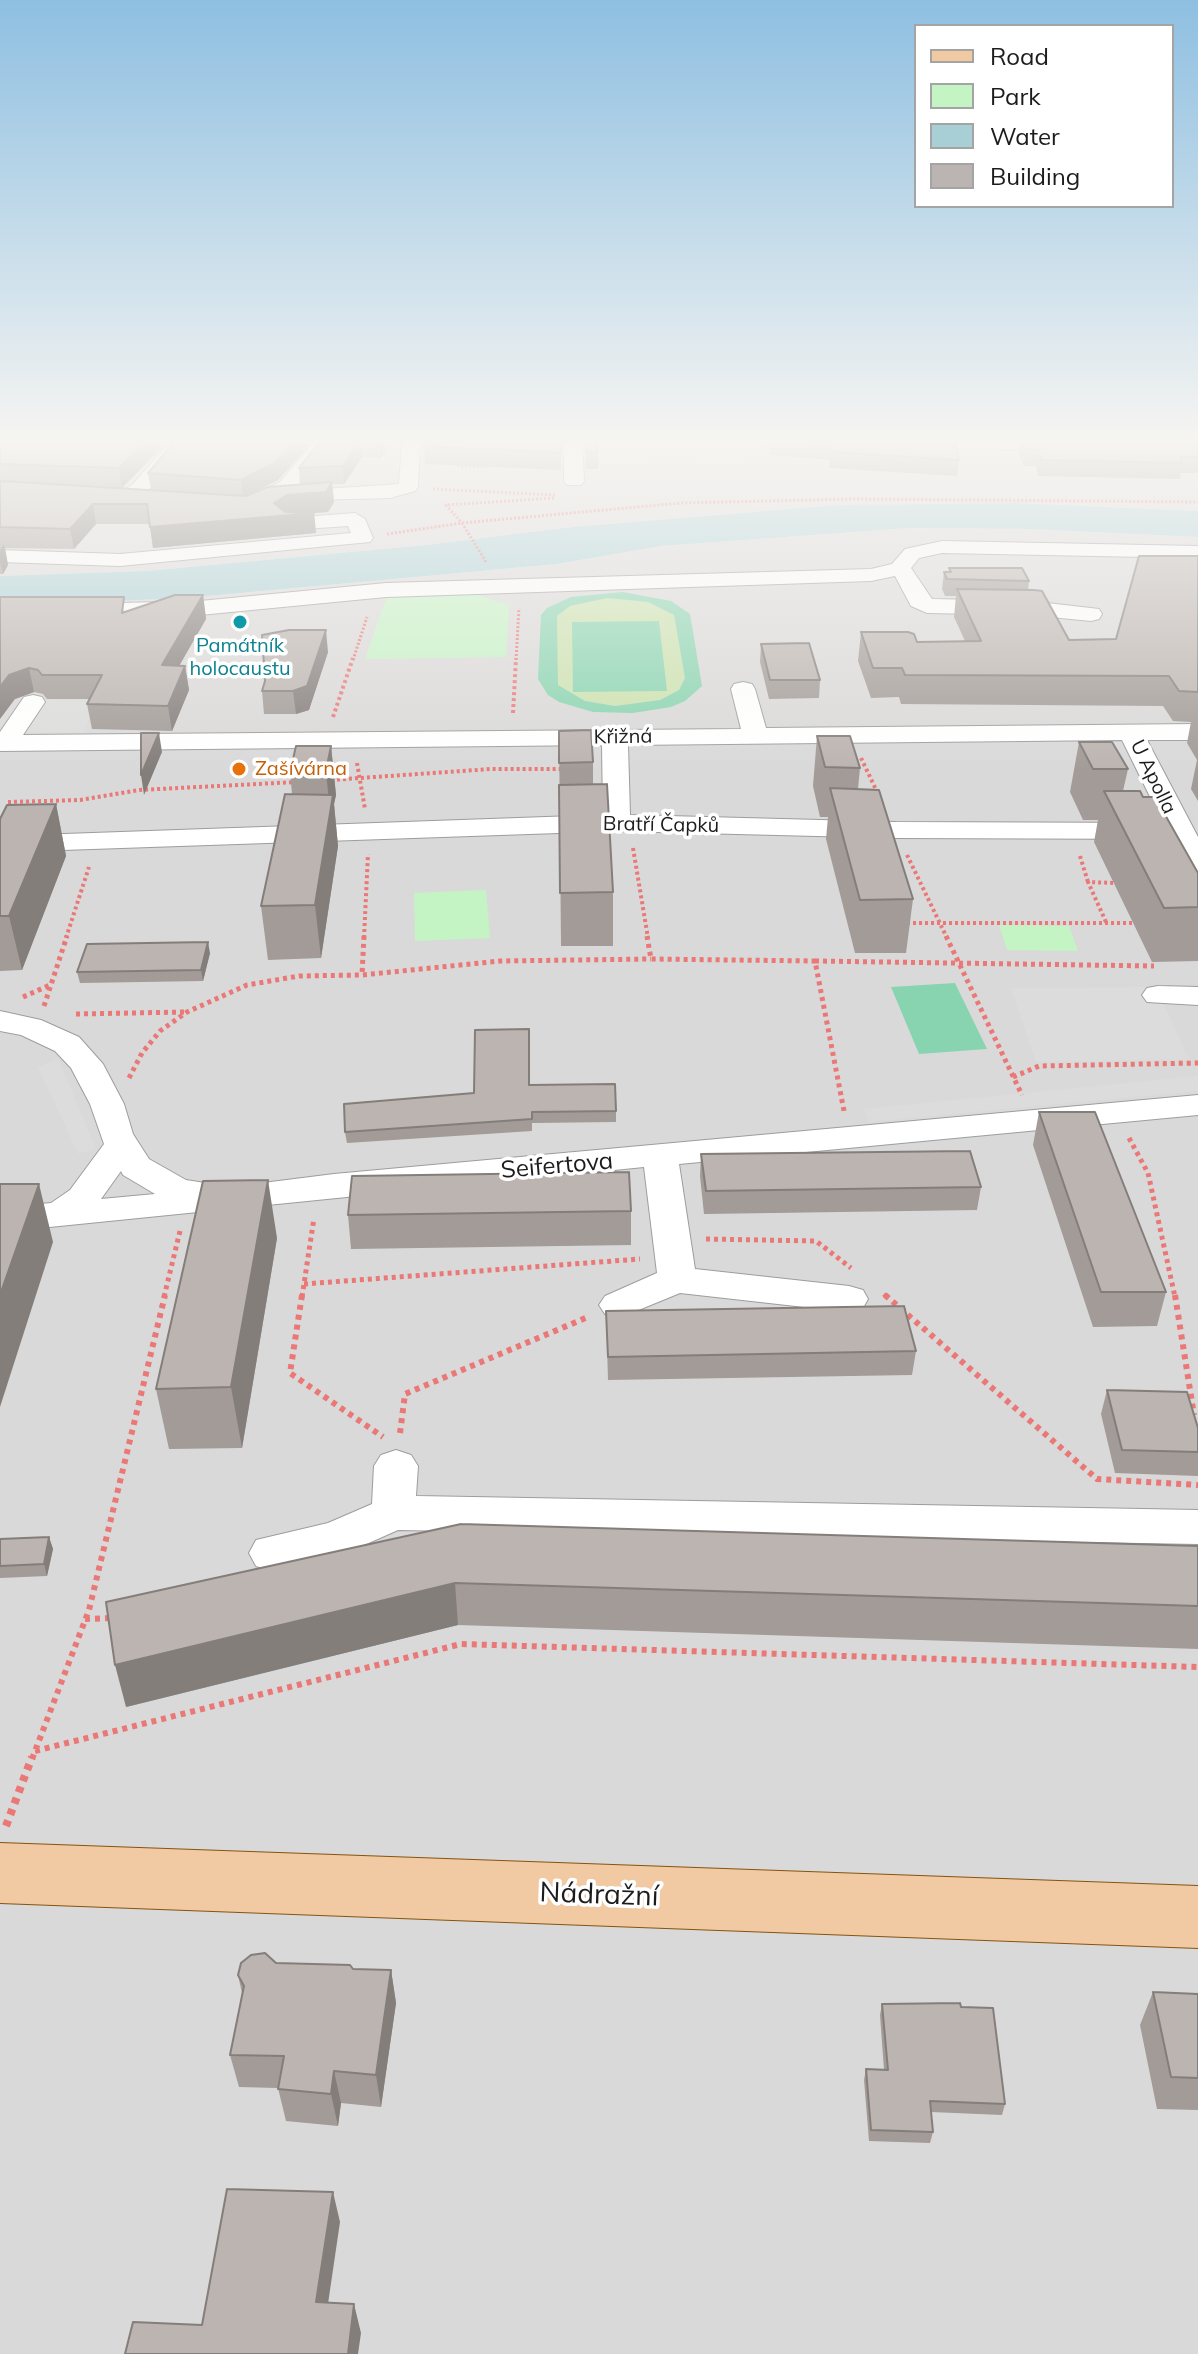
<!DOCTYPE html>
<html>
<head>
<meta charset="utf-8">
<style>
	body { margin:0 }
	#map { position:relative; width:1198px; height:2354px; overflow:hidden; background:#ece9e3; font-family:Mulish,sans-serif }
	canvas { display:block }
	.legend { position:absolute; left:914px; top:24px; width:260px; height:184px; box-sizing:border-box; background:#fff; border:2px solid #a4a4a4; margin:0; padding:10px 14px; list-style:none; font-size:24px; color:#1c1c1c }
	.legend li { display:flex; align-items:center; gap:16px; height:40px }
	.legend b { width:40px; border:2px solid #a4a4a4 }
</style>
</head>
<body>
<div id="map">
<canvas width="1198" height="2354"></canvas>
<ul class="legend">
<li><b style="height:10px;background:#f1c9a3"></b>Road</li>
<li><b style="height:22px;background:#c4f3c4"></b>Park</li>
<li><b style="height:22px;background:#a8cfd6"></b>Water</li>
<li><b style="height:22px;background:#bcb4b0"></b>Building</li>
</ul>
</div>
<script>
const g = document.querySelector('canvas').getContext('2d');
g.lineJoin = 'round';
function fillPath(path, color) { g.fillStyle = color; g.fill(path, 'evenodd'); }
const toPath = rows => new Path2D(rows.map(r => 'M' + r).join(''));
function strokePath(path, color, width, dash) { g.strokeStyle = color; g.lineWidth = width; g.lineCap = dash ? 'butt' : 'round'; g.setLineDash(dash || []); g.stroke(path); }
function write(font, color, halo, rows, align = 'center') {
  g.font = font + ' Mulish,sans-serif'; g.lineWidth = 7; g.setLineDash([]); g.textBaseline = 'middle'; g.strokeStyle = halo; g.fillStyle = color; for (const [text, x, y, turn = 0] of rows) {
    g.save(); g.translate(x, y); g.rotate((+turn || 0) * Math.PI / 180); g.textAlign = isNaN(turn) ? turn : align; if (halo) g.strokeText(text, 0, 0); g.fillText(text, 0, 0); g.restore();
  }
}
const residential = toPath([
	[0,443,1198,443,1198,511,1016,503,836,505,563,528,427,545,146,571,0,576],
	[909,528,1029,529,1198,537,1198,2354,0,2354,0,606,186,598,557,564,661,546]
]);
const grass = toPath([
	[607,598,648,602,674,615,685,678,679,690,660,700,615,706,585,701,558,685,557,616,570,606]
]);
const park = toPath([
	[474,594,509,605,506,657,365,659,387,596],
	[486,890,490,938,415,941,414,893],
	[999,925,1069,926,1078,951,1007,950]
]);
const pitch = toPath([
	[623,592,671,601,690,614,702,686,685,701,671,707,633,713,593,712,559,702,548,695,538,679,541,615,547,608,571,597],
	[607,598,648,602,674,615,685,678,679,690,660,700,615,706,585,701,558,685,557,616,570,606],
	[659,621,667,691,573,692,572,622],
	[955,983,987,1049,919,1054,891,987]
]);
const parking = toPath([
	[573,443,647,443,649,458,574,459],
	[693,443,741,443,744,459,695,459],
	[22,700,97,701,83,733,1,731],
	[1156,987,1189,1059,1036,1062,1011,988],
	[58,1058,96,1149,78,1154,38,1067],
	[1198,1076,1198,1091,869,1122,864,1109]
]);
const water = toPath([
	[1016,503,1198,511,1198,537,1029,529,909,528,661,546,557,564,186,598,0,606,0,576,146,571,427,545,563,528,836,505]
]);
const pathFar4 = toPath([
	[454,463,462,467,487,466],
	[433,489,555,495],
	[387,534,462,523,681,503,854,499,1198,502],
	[486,562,462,523,446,505,555,498],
	[353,660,367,617],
	[516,660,519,608]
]);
const pathFar3 = toPath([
	[513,713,516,658],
	[333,717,353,658],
	[861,758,879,796],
	[357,763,365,809],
	[331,780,491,769,564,769],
	[8,802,80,800,139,790,297,782],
	[633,848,648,938],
	[907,855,947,938],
	[1080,856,1088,882],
	[1106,922,1088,882,1114,883],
	[907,923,1133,923],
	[66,938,89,867],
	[364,938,368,854]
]);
const pathFar2 = toPath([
	[364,936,362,975,500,961,651,959],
	[647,936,651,959,815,961,844,1111],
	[946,936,1022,1095],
	[815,961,1154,966],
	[23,997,50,985],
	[44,1006,67,936],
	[76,1014,186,1012],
	[1013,1077,1039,1066,1198,1063],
	[129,1078,142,1053,160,1031,187,1012,247,985,299,976,362,975],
	[1129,1138,1148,1173,1175,1297],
	[706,1239,816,1241,851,1268],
	[304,1284,640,1259],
	[884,1294,887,1297],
	[164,1297,180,1231],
	[302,1297,314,1218]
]);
const pathFar1 = toPath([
	[302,1295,290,1373,383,1437],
	[885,1295,1097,1479,1198,1485],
	[1175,1295,1194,1415],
	[400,1433,405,1394,588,1317],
	[85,1619,112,1618],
	[35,1751,461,1644,1198,1667],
	[32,1759,89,1610,165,1295]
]);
const path = toPath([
	[6,1826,32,1757]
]);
const minor = toPath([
	[169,443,187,443,147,492,134,501,120,501,117,497,120,493,133,484,169,443],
	[313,443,331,443,293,491,399,484,402,443,420,443,418,487,415,491,390,498,276,501,252,511,238,511,235,507,238,503,280,482,313,443],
	[564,443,582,443,584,481,581,485,567,485,564,481,564,443],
	[918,443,1073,443,1075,445,1066,450,927,448,918,443],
	[355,513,365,519,373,538,370,542,120,566,0,562,0,550,120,554,351,533,348,526,289,530,279,524,289,518,355,513],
	[942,541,1198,546,1198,558,942,553,919,558,911,568,932,599,1030,601,1099,609,1102,614,1099,619,1091,621,1030,615,927,613,911,606,895,576,871,581,386,597,200,615,0,620,0,606,200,601,386,583,871,569,892,564,905,549,942,541],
	[743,682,752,684,755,689,766,728,1198,724,1198,740,1147,740,1198,837,1198,873,1188,870,1171,839,896,838,617,831,34,851,0,841,0,824,36,835,603,815,602,745,0,751,0,732,24,697,33,695,42,697,45,702,23,735,741,729,731,689,734,684,743,682],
	[1122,740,1163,823,896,822,630,815,628,745,1122,740],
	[1158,986,1198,987,1198,1005,1147,1002,1142,995,1147,988,1158,986],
	[0,1011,41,1020,79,1037,103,1064,124,1104,133,1134,149,1159,186,1180,231,1187,334,1174,1198,1095,1198,1115,679,1164,695,1269,849,1286,863,1290,868,1299,863,1308,849,1312,680,1293,619,1318,605,1314,599,1305,605,1296,657,1273,644,1167,0,1232,0,1208,51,1203,70,1190,104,1144,90,1104,71,1068,55,1051,21,1035,0,1031,0,1011],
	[121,1171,123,1175,155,1194,101,1199,121,1171],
	[396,1450,411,1455,418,1466,416,1496,1198,1510,1198,1544,398,1530,337,1557,272,1571,256,1566,249,1553,256,1540,328,1523,372,1504,374,1466,381,1455,396,1450]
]);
const major = toPath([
	[0,1843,1198,1886,1198,1948,0,1903,0,1843]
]);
const wall = toPath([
	[0,443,160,443,161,448,122,488,151,490,148,473,174,443,311,443,278,480,254,492,300,484,299,468,319,443,384,443,385,451,381,458,362,457,344,484,332,484,334,502,328,512,314,513,316,533,153,548,150,524,96,524,74,549,5,548,8,565,3,574,0,574],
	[424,443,562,443,561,470,425,464],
	[585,443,596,443,598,451,598,469,586,469],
	[766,443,955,443,959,460,957,476,829,468,830,460,770,455,771,449,766,449],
	[1019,443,1198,443,1198,473,1181,473,1180,479,1038,476,1036,466,1024,466,1018,452],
	[1198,556,1198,801,1191,789,1197,760,1187,743,1191,722,1173,721,1163,706,901,704,899,697,871,698,858,661,861,632,917,642,965,641,954,617,956,596,945,596,942,589,944,572,949,572,949,568,1029,581,1028,590,1069,640,1116,639],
	[203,595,206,619,179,665,185,666,189,690,172,731,92,729,87,704,89,699,47,699,43,694,34,692,15,699,0,597,126,611],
	[761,644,820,680,819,698,769,699,760,662],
	[328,652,309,710,296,714,264,714,262,691,265,681],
	[559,731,593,762,593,784,613,892,613,946,561,946],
	[817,736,860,768,858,789,913,899,906,953,855,953,826,839,828,817,820,817,813,786],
	[1079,742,1128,769,1123,791,1143,797,1198,873,1198,961,1152,962,1094,842,1098,820,1083,820,1070,792],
	[331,746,336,795,334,804,338,846,321,958,268,960,261,906,292,794,290,772],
	[56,804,66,856,22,970,0,971,0,819],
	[210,953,203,981,80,983,77,972],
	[530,1085,616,1111,616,1122,532,1123,532,1131,347,1143,345,1132,474,1093],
	[1039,1112,1166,1292,1157,1326,1093,1327,1033,1145],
	[701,1154,981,1187,977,1210,704,1214,700,1176],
	[631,1211,631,1245,351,1249,348,1215],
	[277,1238,242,1448,169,1449,156,1389],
	[606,1311,916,1351,912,1375,608,1380],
	[1107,1390,1198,1428,1198,1476,1115,1473,1101,1414],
	[461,1524,1198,1546,1198,1649,458,1625,126,1707],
	[49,1537,53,1549,47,1576,0,1578,0,1539],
	[276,1963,353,1969,391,1970,396,2003,381,2107,341,2103,338,2126,286,2121,278,2088,239,2087,230,2055,242,1993,238,1975],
	[1153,1992,1198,1994,1198,2110,1157,2109,1140,2025],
	[882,2004,961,2007,1005,2104,1002,2115,931,2112,933,2132,930,2143,869,2141,864,2080,866,2069,884,2070,880,2015]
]);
const shadedWall = toPath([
	[144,443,160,443,161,448,122,488,119,468],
	[294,443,311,443,278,480,243,498,241,480],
	[359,443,361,443,362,457,344,484,343,466],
	[380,443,384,443,385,451,381,458],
	[332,482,334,502,328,512,314,513,316,533,153,548,150,527,274,503,287,495],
	[93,504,96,524,74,549,70,529],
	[4,544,8,565,3,574,0,562,0,550],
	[203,595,206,619,166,689,162,665],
	[326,630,328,652,309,710,296,714,293,691],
	[185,666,189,690,172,731,168,706],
	[29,668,34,692,15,699,0,719,0,687,9,675],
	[159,733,162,752,144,795,141,775],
	[331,746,336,795,334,804,338,846,321,958,315,905,330,813,326,771],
	[56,804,66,856,22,970,9,916],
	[208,942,210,953,203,981,201,970],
	[268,1180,277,1238,242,1448,231,1387],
	[39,1184,53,1242,0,1407,0,1295],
	[49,1537,53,1549,47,1576,44,1564],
	[455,1583,458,1625,126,1707,115,1665],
	[391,1970,396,2003,381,2107,376,2075],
	[334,2071,341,2103,338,2126,331,2094],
	[333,2192,340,2222,324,2331,316,2302],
	[354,2304,361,2333,358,2354,348,2354]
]);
const building = toPath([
	[4,443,144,443,119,468,0,464,0,444,4,443],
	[174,443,294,443,276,462,241,480,148,473,174,443],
	[319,443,359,443,343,466,299,468,319,443],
	[424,443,561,443,561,453,424,446,424,443],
	[586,443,596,443,598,451,586,452,586,443],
	[811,443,955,443,959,460,830,452,833,444,811,443],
	[1023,443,1198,443,1198,457,1180,457,1183,463,1041,460,1039,450,1026,450,1023,443],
	[0,481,246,496,268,487,332,482,326,492,287,495,274,503,285,512,314,513,150,527,147,504,93,504,70,529,0,527,0,481],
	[1139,556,1198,556,1198,692,1179,691,1169,676,905,675,902,668,873,668,861,632,908,632,914,634,917,642,981,641,957,589,1034,590,1042,591,1069,640,1116,639,1139,556],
	[949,568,1022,568,1029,581,947,579,944,572,951,572,949,568],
	[175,595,203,595,162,665,185,666,168,706,87,704,102,675,42,675,38,670,29,668,9,675,0,687,0,597,124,597,122,613,175,595],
	[289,630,326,630,307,686,293,691,262,691,265,681,262,635,289,630],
	[809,643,820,680,770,680,761,644,809,643],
	[591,730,593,762,559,763,559,731,591,730],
	[141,733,159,733,141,775,141,733],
	[817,736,850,736,860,768,825,767,817,736],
	[1079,742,1112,742,1128,769,1093,769,1079,742],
	[296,746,331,746,326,771,290,772,296,746],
	[607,784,613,892,560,893,559,785,607,784],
	[830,788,879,790,913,899,860,900,830,788],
	[1104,791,1140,791,1143,797,1155,797,1198,873,1198,907,1164,908,1104,791],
	[285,794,333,795,315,905,261,906,285,794],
	[56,804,9,916,0,916,0,819,7,805,56,804],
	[208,942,201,970,77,972,87,944,208,942],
	[529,1029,529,1085,615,1084,616,1111,532,1112,532,1119,345,1132,344,1104,474,1093,475,1030,529,1029],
	[1039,1112,1095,1112,1166,1292,1101,1292,1039,1112],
	[970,1151,981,1187,706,1191,701,1154,970,1151],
	[629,1172,631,1211,348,1215,352,1176,629,1172],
	[268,1180,231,1387,156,1389,203,1181,268,1180],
	[0,1184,39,1184,0,1295,0,1184],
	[904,1306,916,1351,608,1357,606,1311,904,1306],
	[1107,1390,1187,1392,1198,1428,1198,1452,1122,1450,1107,1390],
	[461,1524,1198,1546,1198,1606,455,1583,115,1665,106,1602,461,1524],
	[49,1537,44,1564,0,1566,0,1539,49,1537],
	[265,1953,276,1963,350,1965,353,1969,391,1970,376,2075,334,2071,331,2094,278,2089,284,2056,230,2055,244,1986,238,1975,241,1963,251,1955,265,1953],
	[1153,1992,1198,1994,1198,2078,1171,2077,1153,1992],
	[960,2003,961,2007,993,2008,1005,2104,930,2101,933,2132,871,2130,866,2069,888,2070,882,2004,960,2003],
	[227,2189,333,2192,316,2302,354,2304,348,2354,125,2354,133,2322,202,2325,227,2189]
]);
const markers = [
	[240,622,8,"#0f9aa8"],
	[239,769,8,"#e8710a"]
];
const farCulturenames = [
	["Památník",240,646],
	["holocaustu",240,669]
];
const farStreetnames = [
	["Křižná",623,737,-1],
	["U Apolla",1153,777,64],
	["Bratří Čapků",661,825,1]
];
const farFoodnames = [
	["Zašívárna",255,769]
];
const streetNames = [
	["Seifertova",557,1166,-5]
];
const nearStreetnames = [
	["Nádražní",599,1895,2]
];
fillPath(residential, '#dad9d9');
fillPath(grass, '#cce2ae');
fillPath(park, '#c4f3c4');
fillPath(pitch, '#89d4b0');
fillPath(parking, '#dcdcdc');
fillPath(water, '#a8cfd6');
strokePath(minor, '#9d9d9d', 2);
strokePath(major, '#855410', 2);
strokePath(pathFar4, '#ea7876', 3, [2, 2]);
strokePath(pathFar3, '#ea7876', 4, [3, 3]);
strokePath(pathFar2, '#ea7876', 5, [4, 4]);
strokePath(pathFar1, '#ea7876', 6, [5, 5]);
strokePath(path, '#ea7876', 8, [6, 6]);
fillPath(minor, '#fff');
fillPath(major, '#f1c9a3');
fillPath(wall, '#a29b97');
fillPath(shadedWall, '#847e7b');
fillPath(building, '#bcb4b0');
strokePath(building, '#847e7b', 2);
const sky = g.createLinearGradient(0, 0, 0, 772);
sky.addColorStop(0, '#8ebfe1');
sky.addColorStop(0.57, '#f6f5f2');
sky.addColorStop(1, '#f6f5f200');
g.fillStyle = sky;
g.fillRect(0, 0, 1198, 772);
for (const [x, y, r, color] of markers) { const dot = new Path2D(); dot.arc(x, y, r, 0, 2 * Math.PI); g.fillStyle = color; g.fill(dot); strokePath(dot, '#fff', 3); }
write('20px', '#0d838f', '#fff', farCulturenames);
write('20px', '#1c1c1c', '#fff', farStreetnames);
write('20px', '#c56008', '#fff', farFoodnames, 'left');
write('24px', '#1c1c1c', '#fff', streetNames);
write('28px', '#1c1c1c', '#fff', nearStreetnames);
</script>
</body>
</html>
